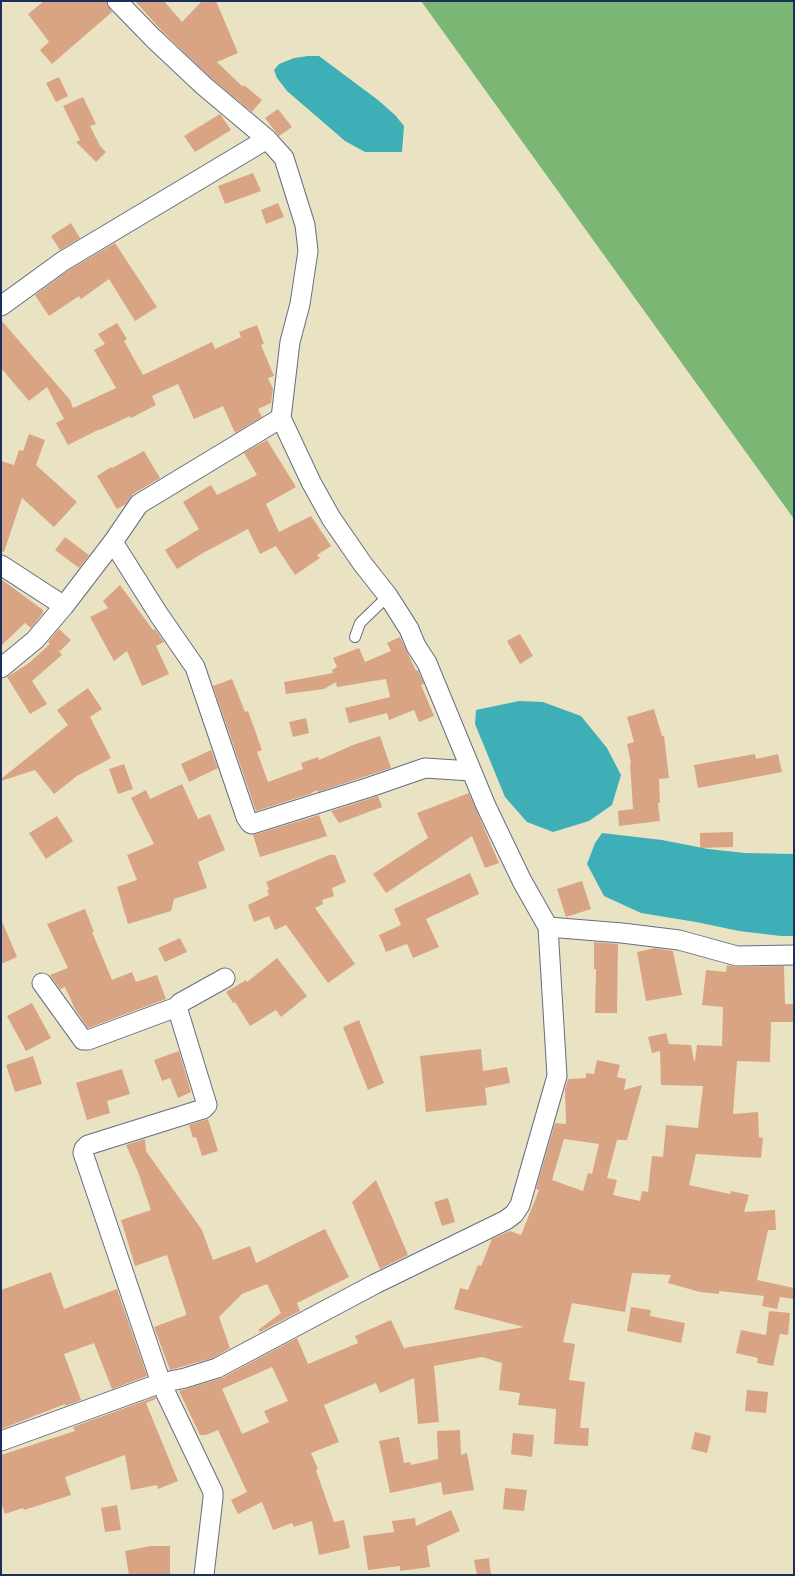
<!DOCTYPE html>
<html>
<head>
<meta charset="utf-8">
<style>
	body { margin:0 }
	#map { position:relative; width:795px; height:1576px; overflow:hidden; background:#eae3c3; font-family:Vollkorn,serif }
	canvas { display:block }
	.frame { position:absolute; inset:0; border:2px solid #1b2f5e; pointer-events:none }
</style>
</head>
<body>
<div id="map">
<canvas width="795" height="1576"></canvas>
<div class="frame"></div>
</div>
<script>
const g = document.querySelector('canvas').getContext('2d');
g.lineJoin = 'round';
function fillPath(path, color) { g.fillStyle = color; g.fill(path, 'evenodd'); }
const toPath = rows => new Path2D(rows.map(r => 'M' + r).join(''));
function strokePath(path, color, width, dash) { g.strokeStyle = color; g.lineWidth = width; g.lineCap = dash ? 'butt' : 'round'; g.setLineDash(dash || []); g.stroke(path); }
const forest = toPath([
	[421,1,794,1,794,519]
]);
const water = toPath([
	[308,56,319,56,378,100,395,115,404,126,402,152,365,152,345,141,287,91,277,78,274,70,279,64,294,58],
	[519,701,543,702,581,716,607,748,621,775,612,805,589,821,553,832,527,822,505,797,475,724,476,710],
	[602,833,662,840,708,849,745,853,794,854,794,936,781,936,739,931,696,922,641,913,604,896,587,864,595,843]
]);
const building = toPath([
	[44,1,106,1,112,12,52,64,40,50,49,42,28,14],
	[135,1,164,1,182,22,202,1,216,1,238,53,217,62,243,87,244,85,262,100,252,112,211,78,161,30],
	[59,77,68,96,56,102,46,83],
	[83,97,96,124,90,126,100,146,106,152,96,162,76,142,80,140,63,106],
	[278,109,292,127,279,136,265,118],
	[220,114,231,130,195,152,184,136],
	[253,173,261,191,225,204,218,186],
	[278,203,284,217,266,224,261,210],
	[71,223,80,238,60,250,51,236],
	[115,243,157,307,135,321,109,279,81,299,79,296,49,316,35,295,69,270],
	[1,320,70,400,73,408,116,388,94,350,105,344,98,334,117,323,127,339,124,341,143,375,212,342,215,349,241,337,239,332,257,325,264,344,261,345,274,376,268,378,273,389,271,403,258,409,262,417,235,433,223,406,194,419,178,384,152,396,156,405,131,418,130,416,100,430,100,429,68,445,56,423,64,419,47,387,29,401,1,368],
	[29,434,45,440,36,465,77,502,54,527,22,498,4,552,1,551,1,461,14,465,19,450,23,451],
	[267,440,296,487,266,504,279,532,311,516,331,546,317,555,320,558,295,575,276,546,260,554,248,529,203,553,177,569,165,550,199,529,183,502,211,485,217,495,257,475,244,453],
	[144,451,160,478,133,494,126,504,117,509,97,476,111,467,112,468],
	[65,537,89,555,79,568,55,550],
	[1,579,43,610,43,613,31,628,25,623,1,646],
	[120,585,153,630,155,629,164,642,156,646,169,674,142,686,127,651,114,661,90,617,108,608,103,601],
	[59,629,71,640,60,651,58,650,62,655,32,681,47,704,30,714,7,677,29,663,50,644,48,642],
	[520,634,533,656,520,664,507,641],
	[400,637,416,671,418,670,424,684,421,685,434,716,419,722,414,710,389,720,387,713,349,723,345,708,390,697,386,679,337,687,336,682,324,689,286,694,284,682,333,673,332,670,337,667,333,658,359,648,365,662,391,651,387,643],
	[232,679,245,712,248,711,262,750,257,752,268,782,303,769,301,763,318,757,319,760,353,745,380,736,391,768,318,792,317,790,310,794,256,811,213,686],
	[88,688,102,709,90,717,111,758,77,776,54,794,35,770,1,781,1,779,68,725,57,710],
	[654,709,662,736,664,736,669,778,659,779,660,803,658,803,660,821,619,826,618,811,633,809,630,763,631,763,627,744,634,742,627,717],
	[306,718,309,733,293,737,289,722],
	[211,750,218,768,189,782,181,764],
	[755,754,756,759,778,754,782,772,698,788,694,765],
	[124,764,133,789,118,794,109,769],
	[182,784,198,819,210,814,225,850,198,862,207,888,174,899,171,911,128,924,117,887,137,880,127,855,154,844,131,798,146,790,150,799],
	[469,793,499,863,485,868,472,836,386,893,373,874,428,838,417,813],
	[378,796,382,807,339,823,331,811],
	[319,815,327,836,260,857,253,835],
	[57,816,73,841,46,859,29,833],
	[733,832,733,847,700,848,700,833],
	[329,855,335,855,346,882,332,888,334,896,322,900,323,904,315,908,355,964,328,983,286,925,275,930,269,916,254,922,248,905,269,895,267,890,269,889,266,882],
	[470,873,479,894,426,919,439,947,413,958,407,944,386,952,379,935,401,925,394,909],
	[582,881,591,909,566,917,557,889],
	[85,909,94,932,92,932,112,980,132,972,136,982,157,975,166,999,88,1028,75,1009,65,987,60,989,50,975,68,968,47,924],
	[1,919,17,957,1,964],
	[180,938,187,952,165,962,158,948],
	[594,942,618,944,617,1013,595,1013,596,969,594,969],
	[655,948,673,951,682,995,646,1001,637,952],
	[277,958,307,996,281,1017,276,1010,250,1026,235,1002,233,1003,226,992,246,980,247,982],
	[727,965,737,967,784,966,785,1004,794,1004,794,1022,771,1022,770,1062,737,1061,733,1114,758,1112,759,1137,763,1138,761,1158,696,1154,689,1185,730,1194,731,1191,749,1195,744,1212,775,1210,776,1230,768,1230,757,1280,794,1288,794,1299,780,1297,777,1309,762,1306,764,1296,719,1291,719,1294,700,1292,668,1283,671,1275,632,1273,625,1312,572,1303,563,1342,575,1344,569,1380,585,1382,580,1428,589,1428,588,1446,554,1444,556,1409,518,1405,520,1393,499,1390,502,1363,482,1357,434,1366,439,1422,418,1424,414,1378,380,1393,376,1383,324,1405,339,1442,311,1453,318,1469,316,1470,334,1522,344,1520,350,1548,319,1555,312,1521,294,1527,292,1523,273,1530,262,1502,238,1514,231,1500,247,1492,218,1430,206,1435,200,1435,179,1391,222,1378,297,1338,308,1364,358,1343,355,1336,391,1320,404,1348,524,1327,454,1309,460,1288,468,1290,478,1265,481,1266,492,1239,510,1231,521,1235,539,1190,536,1189,555,1123,566,1124,565,1089,568,1079,586,1078,586,1073,594,1074,597,1060,620,1065,617,1077,626,1079,624,1090,642,1085,627,1140,617,1140,607,1178,617,1180,613,1195,640,1201,642,1191,648,1192,652,1156,663,1157,666,1125,698,1128,703,1086,661,1085,660,1051,652,1053,648,1037,666,1033,669,1044,691,1045,694,1061,695,1061,697,1045,722,1046,723,1007,702,1005,706,970,726,972],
	[564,1139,599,1144,592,1174,588,1173,583,1191,552,1180],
	[272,1367,288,1401,264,1411,269,1422,242,1434,222,1389],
	[32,1003,51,1038,26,1051,7,1016],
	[359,1020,384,1083,368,1090,343,1027],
	[481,1049,483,1071,507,1067,510,1083,485,1088,487,1105,426,1112,420,1056],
	[179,1051,191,1092,178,1098,170,1078,162,1081,154,1060],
	[33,1056,42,1084,15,1092,6,1065],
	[122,1069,130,1094,107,1101,110,1113,87,1120,76,1083],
	[208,1119,218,1151,202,1156,196,1137,193,1138,189,1125],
	[145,1139,146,1151,202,1230,213,1260,250,1246,256,1263,325,1229,349,1277,297,1303,300,1311,260,1332,258,1330,281,1313,267,1284,242,1294,219,1317,230,1348,213,1358,170,1370,154,1327,186,1315,186,1313,167,1255,135,1266,121,1220,151,1210,138,1172,126,1145],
	[376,1180,408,1255,380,1269,352,1202],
	[448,1198,455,1222,442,1226,434,1202],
	[51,1272,64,1309,117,1289,147,1376,112,1389,94,1343,64,1354,81,1400,65,1406,65,1404,1,1429,1,1290],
	[631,1307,651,1310,650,1316,685,1323,681,1343,627,1331],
	[769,1311,790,1313,788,1335,780,1334,773,1366,757,1363,758,1358,736,1353,741,1330,766,1335],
	[747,1390,768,1392,766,1413,745,1411],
	[155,1397,156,1399,146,1403,178,1481,158,1489,157,1485,131,1490,125,1455,65,1477,71,1495,24,1510,23,1508,5,1514,1,1502,1,1455,75,1431,73,1427],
	[460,1430,461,1455,467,1453,474,1490,443,1495,441,1482,390,1493,379,1441,399,1437,404,1463,410,1462,411,1465,438,1459,437,1431],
	[695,1432,711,1436,707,1453,691,1449],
	[513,1433,534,1435,532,1457,511,1454],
	[505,1488,527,1490,524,1511,503,1509],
	[117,1505,121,1530,105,1532,101,1508],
	[451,1510,460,1531,427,1546,430,1567,400,1571,400,1566,368,1570,363,1536,394,1532,392,1521,415,1518,416,1526],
	[151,1546,170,1546,170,1575,129,1575,125,1551],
	[489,1558,491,1575,477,1575,474,1560]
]);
const service = toPath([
	[355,637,360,623,388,596]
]);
const minor = toPath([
	[117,1,153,38,204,86,267,139,284,158,305,225,308,251,300,304,290,342,281,418,311,482,331,518,362,563,388,596,409,629,416,646,427,663,486,806,522,881,548,927,622,933,679,940,737,956,794,955],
	[1,306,63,261,267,139],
	[113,542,159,615,195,667,246,817,250,823,252,824,370,787,425,768,471,771],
	[1,565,64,606,113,542,139,504,281,418],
	[1,668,35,640,64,606],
	[42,983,83,1040,88,1040,177,1007],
	[1,1441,161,1383,83,1153,84,1149,88,1145,203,1109,207,1105,177,1007,180,1003,225,978],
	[204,1575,213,1498,213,1492,161,1383,185,1378,217,1368,375,1284,506,1220,514,1214,520,1205,557,1076,548,927]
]);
fillPath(forest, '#7cb675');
fillPath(water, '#3eafb6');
fillPath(building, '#d9a483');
strokePath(service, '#636e81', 12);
strokePath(minor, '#636e81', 21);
strokePath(service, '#fff', 10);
strokePath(minor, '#fff', 19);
</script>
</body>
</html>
